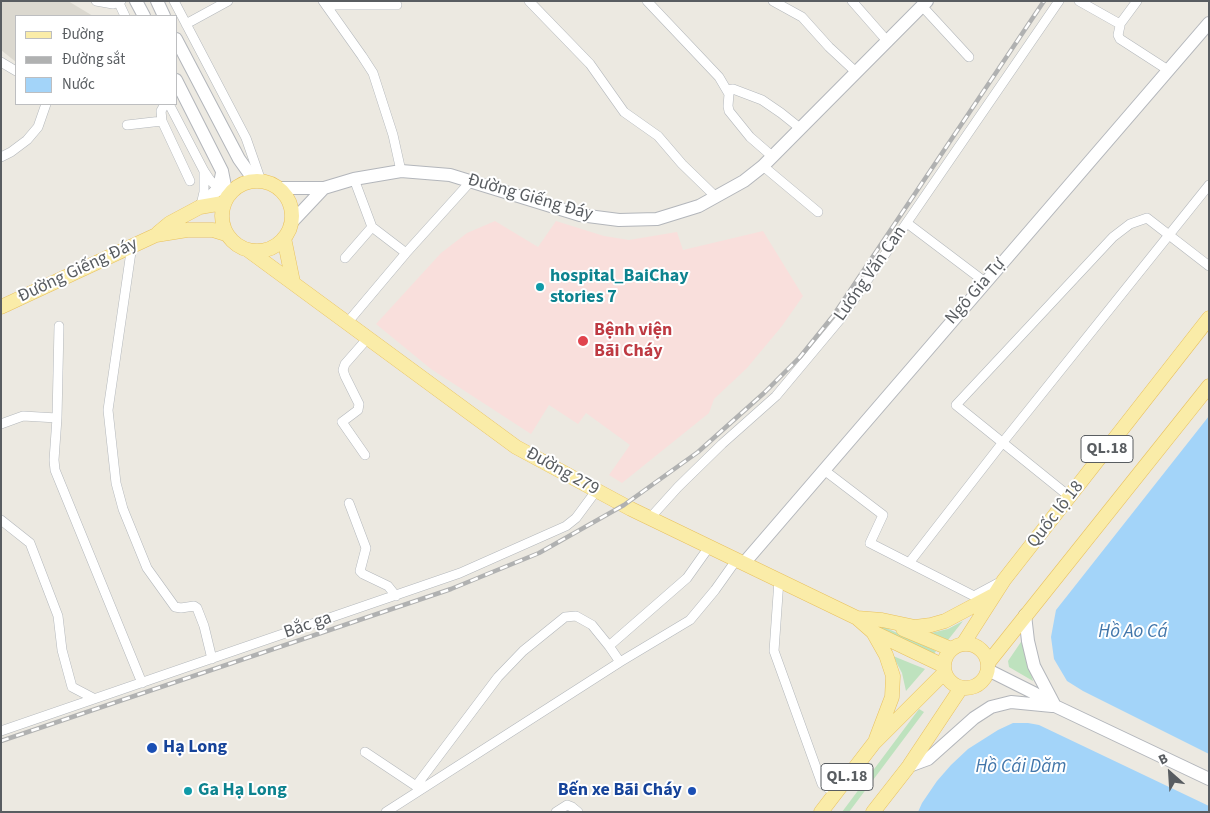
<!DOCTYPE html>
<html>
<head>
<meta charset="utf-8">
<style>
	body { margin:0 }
	#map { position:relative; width:1210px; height:813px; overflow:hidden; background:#ece9e1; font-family:"Source Sans 3",sans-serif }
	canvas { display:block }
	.frame { position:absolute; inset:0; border:2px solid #595d61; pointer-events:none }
	.legend { position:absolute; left:15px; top:15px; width:162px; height:90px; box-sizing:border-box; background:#fff; border:1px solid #bdbec0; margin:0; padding:6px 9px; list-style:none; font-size:15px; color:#595d61 }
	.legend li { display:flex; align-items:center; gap:10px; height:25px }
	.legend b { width:25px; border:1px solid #bdbec0 }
	.north { position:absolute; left:1145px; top:748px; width:50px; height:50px; -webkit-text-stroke:4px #fff; paint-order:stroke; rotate:334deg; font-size:14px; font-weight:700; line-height:20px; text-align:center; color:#595d61 }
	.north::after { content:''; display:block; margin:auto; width:18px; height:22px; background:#595d61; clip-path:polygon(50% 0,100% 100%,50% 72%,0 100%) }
</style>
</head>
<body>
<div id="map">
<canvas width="1210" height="813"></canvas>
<div class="frame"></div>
<ul class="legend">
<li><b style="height:6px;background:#faeca8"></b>Đường</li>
<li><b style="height:6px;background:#b0b1b1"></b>Đường sắt</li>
<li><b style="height:14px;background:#a3d4f9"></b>Nước</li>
</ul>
<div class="north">B</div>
</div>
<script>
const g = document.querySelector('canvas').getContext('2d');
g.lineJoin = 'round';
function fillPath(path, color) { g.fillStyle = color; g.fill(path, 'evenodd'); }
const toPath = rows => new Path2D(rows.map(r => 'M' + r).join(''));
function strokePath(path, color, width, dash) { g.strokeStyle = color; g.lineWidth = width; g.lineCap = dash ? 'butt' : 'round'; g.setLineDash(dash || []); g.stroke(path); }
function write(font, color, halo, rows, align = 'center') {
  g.font = font + ' "Source Sans 3",sans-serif'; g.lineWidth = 4; g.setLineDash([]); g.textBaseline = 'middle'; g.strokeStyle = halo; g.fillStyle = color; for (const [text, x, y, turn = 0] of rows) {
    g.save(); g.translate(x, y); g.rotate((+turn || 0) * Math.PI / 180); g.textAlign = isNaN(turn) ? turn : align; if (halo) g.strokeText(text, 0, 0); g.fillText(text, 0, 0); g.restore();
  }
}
const education = toPath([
	[1,1,68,1,93,16,16,16,16,62,1,50]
]);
const medical = toPath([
	[495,221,538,247,556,221,604,236,629,240,677,232,683,250,763,231,803,296,782,326,747,368,714,399,709,413,622,483,609,475,630,445,586,413,578,424,549,405,531,434,431,369,376,324,441,253,467,233]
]);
const green = toPath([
	[963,621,948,640,931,633,948,629],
	[882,626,936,651,934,654,881,629],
	[1023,639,1024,649,1033,681,1009,667,1008,661],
	[893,656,925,669,906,691,902,673],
	[919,709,924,712,849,812,842,812]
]);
const water = toPath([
	[1209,416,1209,754,1083,691,1067,681,1054,659,1051,637,1056,610],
	[1013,723,1028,723,1039,725,1209,806,1209,812,918,812,922,803,937,781,951,765,968,749,998,730]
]);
const street = toPath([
	[96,1,113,4,121,1],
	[118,1,125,16],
	[174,1,246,138,261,181],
	[323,1,362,56,373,73,393,135,401,171],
	[529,1,590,64,624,112,658,136,682,164,716,197],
	[647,1,719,77,729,94,728,106,729,111,750,137,773,157],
	[773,1,802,17,829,47,857,73],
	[852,1,888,42],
	[1079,1,1118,23,1120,26,1118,35,1120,39,1168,70],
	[326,5,397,5],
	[922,6,969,57],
	[186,24,228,1],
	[1120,24,1137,1],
	[1,62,16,71],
	[727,90,733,89,762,100,781,113,801,129],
	[165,104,161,111,162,121,190,181],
	[169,104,204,171,210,180,221,191],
	[127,125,162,121],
	[1,157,11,152,27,140,38,127,46,104],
	[763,166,818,212],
	[354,179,372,227,406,253],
	[201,205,204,192,204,171],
	[907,223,985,282],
	[132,245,108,410,116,483,123,509,147,568,175,607,181,608,194,606,197,608,204,626,212,659],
	[345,258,372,227],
	[347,323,406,253,471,181],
	[59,326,57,418,54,460,55,470,142,683],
	[1,424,23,416,57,418],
	[365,455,342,422,358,410,359,404,345,376,343,370,345,364,367,339],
	[824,470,883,515,870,543,974,596,1002,581],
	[1070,497,956,405,1113,237,1130,224,1147,218,1209,266],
	[349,503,366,548,360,571,363,574,388,586,396,596],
	[650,518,678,487,722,444,776,396,842,317,1059,1],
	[1,520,30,543,58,616,62,650,72,687,93,698],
	[909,563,1003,442,1209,185],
	[779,580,774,651,822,784,835,793],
	[620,662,690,620,715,590,737,559],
	[1,731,460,573,566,526,576,518,596,491],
	[365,752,419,788],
	[416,786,498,677,523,651,565,617,576,616,592,625,609,646],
	[386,812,620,662,609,646,687,578,709,547],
	[556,812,567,805,572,807,578,812]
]);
const secondary = toPath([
	[136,1,144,16],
	[157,1,164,16],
	[176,39,239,159,249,173,261,181],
	[176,80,222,171,227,196],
	[279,188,324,188,354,179,401,171,450,175,580,215,619,220,657,219,699,206,744,181,763,166,927,1],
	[200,207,219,188,222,173],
	[292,222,324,188],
	[745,562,1209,23],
	[1025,615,1028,641,1034,666,1055,706],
	[988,670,1034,693,1055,706,1209,779],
	[909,766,928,759,974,718,991,707,1011,702,1052,706]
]);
const primary = toPath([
	'222 216a35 35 0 1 1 70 0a35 35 0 1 1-70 0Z',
	[158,233,170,223,200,207,223,203],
	[284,238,293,282],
	[248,250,516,447,631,509,857,618,873,632,944,666],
	[1,307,156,235,187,230,213,230,226,234],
	[857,618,882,620,915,627,931,625,945,621,992,596],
	[903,629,951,649],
	[873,632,886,655,893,676,892,697,876,739],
	'944 666a22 22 0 1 1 44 0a22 22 0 1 1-44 0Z',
	[963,644,1004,580,1209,318],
	[988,663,1209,386],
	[821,812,874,743,944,673],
	[873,812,909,766,961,688]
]);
const rail = toPath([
	[1,741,451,589,539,553,624,505,698,452,764,393,800,357,833,316,1044,1]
]);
const markers = [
	[540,287,5,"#0f9aa8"],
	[583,341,6,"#e0444e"],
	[152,748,6,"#1a4fb4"],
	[188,791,5,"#0f9aa8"],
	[692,791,5,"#1a4fb4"]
];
const shields = [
	[1107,449,52],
	[847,777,52]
];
const shieldNames = [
	["QL.18",1107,449],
	["QL.18",847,777]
];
const streetNames = [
	["Đường Giếng Đáy",530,198,16],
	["Đường Giếng Đáy",78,271,-25],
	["Lương Văn Can",871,274,-55],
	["Ngô Gia Tự",976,292,-49],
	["Đường 279",562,472,29],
	["Quốc lộ 18",1056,515,-52],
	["Bắc ga",308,626,-19]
];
const cultureNames = [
	["hospital_BaiChay",550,277],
	["stories 7",550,298],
	["Ga Hạ Long",198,791]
];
const healthNames = [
	["Bệnh viện",594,331],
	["Bãi Cháy",594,352]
];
const transitNames = [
	["Hạ Long",163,748],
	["Bến xe Bãi Cháy",682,791,"right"]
];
const waterNames = [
	["Hồ Ao Cá",1133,633],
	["Hồ Cái Dăm",1021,768]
];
fillPath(education, '#dbd8cf');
fillPath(medical, '#f9dfdc');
fillPath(green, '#bee2be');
fillPath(water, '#a3d4f9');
strokePath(street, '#b3b7bb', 10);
strokePath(secondary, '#b3b6bb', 14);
strokePath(primary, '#e8c05d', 15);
strokePath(street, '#fff', 9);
strokePath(secondary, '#fff', 12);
strokePath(primary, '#faeca8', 14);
strokePath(rail, '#b0b1b1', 4.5);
strokePath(rail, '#fff', 2.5, [8]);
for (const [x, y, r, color] of markers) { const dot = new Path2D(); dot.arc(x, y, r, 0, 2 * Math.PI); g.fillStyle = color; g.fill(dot); strokePath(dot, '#fff', 2); }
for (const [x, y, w] of shields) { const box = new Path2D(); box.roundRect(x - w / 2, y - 13.5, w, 27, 4); g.fillStyle = '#fff'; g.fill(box); strokePath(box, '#595d61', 1); }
write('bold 16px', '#595d61', null, shieldNames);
write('18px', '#595d61', '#fff', streetNames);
write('bold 18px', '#0d838f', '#fff', cultureNames, 'left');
write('bold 18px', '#be3a42', '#fff', healthNames, 'left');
write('bold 18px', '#164399', '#fff', transitNames, 'left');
write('italic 19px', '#4276aa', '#fff', waterNames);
</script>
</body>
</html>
